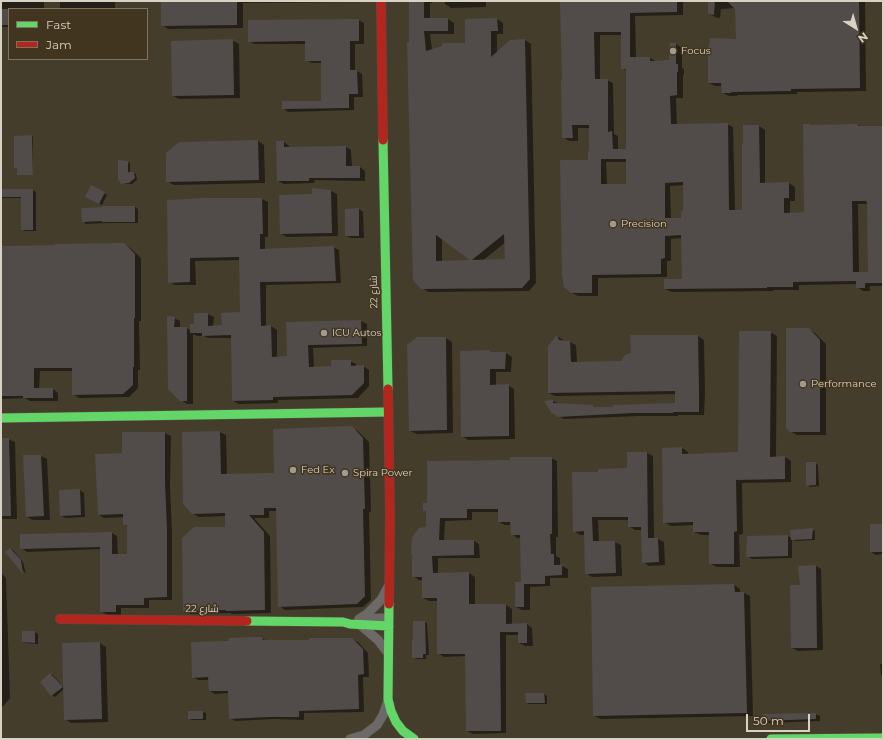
<!DOCTYPE html>
<html>
<head>
<meta charset="utf-8">
<style>
	body { margin:0 }
	#map { position:relative; width:884px; height:740px; overflow:hidden; background:#3a3327; font-family:Montserrat,sans-serif }
	canvas { display:block }
	.frame { position:absolute; inset:0; border:2px solid #d9d1c4; pointer-events:none }
	.legend { position:absolute; left:8px; top:8px; width:140px; height:52px; box-sizing:border-box; background:#42351f; border:1px solid #7e7361; margin:0; padding:5px 7px; list-style:none; font-size:12px; color:#d9d1c4 }
	.legend li { display:flex; align-items:center; gap:8px; height:20px }
	.legend b { width:20px; border:1px solid #7e7361 }
	.north { position:absolute; left:836px; top:8px; width:40px; height:40px; -webkit-text-stroke:3px #42351f; paint-order:stroke; rotate:143deg; font-size:11px; font-weight:700; line-height:16px; text-align:center; color:#d9d1c4 }
	.north::after { content:''; display:block; margin:auto; width:14px; height:18px; background:#d9d1c4; clip-path:polygon(50% 0,100% 100%,50% 72%,0 100%) }
	.scale { position:absolute; left:746px; top:714px; width:64px; height:18px; box-sizing:border-box; border:2px solid #d9d1c4; border-top:0; padding-left:5px; font-size:12px; line-height:14px; white-space:nowrap; color:#d9d1c4; -webkit-text-stroke:3px #42351f; paint-order:stroke }
</style>
</head>
<body>
<div id="map">
<canvas width="884" height="740"></canvas>
<div class="frame"></div>
<ul class="legend">
<li><b style="height:5px;background:#63d668"></b>Fast</li>
<li><b style="height:5px;background:#b3261e"></b>Jam</li>
</ul>
<div class="north">N</div>
<div class="scale">50 m</div>
</div>
<script>
const g = document.querySelector('canvas').getContext('2d');
g.lineJoin = 'round';
function fillPath(path, color) { g.fillStyle = color; g.fill(path, 'evenodd'); }
const toPath = rows => new Path2D(rows.map(r => 'M' + r).join(''));
function strokePath(path, color, width, dash) { g.strokeStyle = color; g.lineWidth = width; g.lineCap = dash ? 'butt' : 'round'; g.setLineDash(dash || []); g.stroke(path); }
function write(font, color, halo, rows, align = 'center') {
  g.font = font + ' Montserrat,Cairo,sans-serif'; g.lineWidth = 3; g.setLineDash([]); g.textBaseline = 'middle'; g.strokeStyle = halo; g.fillStyle = color; for (const [text, x, y, turn = 0] of rows) {
    g.save(); g.translate(x, y); g.rotate((+turn || 0) * Math.PI / 180); g.textAlign = isNaN(turn) ? turn : align; if (halo) g.strokeText(text, 0, 0); g.fillText(text, 0, 0); g.restore();
  }
}
const industrial = toPath([
	[1,1,883,1,883,739,1,739],
	[9,9,147,9,147,59,9,59]
]);
const shadow = toPath([
	[1,1,44,1,44,9,9,9,9,27,1,27],
	[60,1,115,1,115,9,60,9],
	[162,1,366,1,366,2,243,3,243,28,168,29,162,25],
	[407,1,433,1,432,3,430,3,430,19,448,19,454,23,454,34,430,34,432,50,466,44,466,20,497,19,503,23,503,34,497,34,497,53,525,40,531,44,536,283,529,291,429,292,422,288,410,43,410,3],
	[442,238,473,261,442,262],
	[506,242,506,260,482,261],
	[445,1,486,1,486,7,451,8,445,4],
	[562,1,683,1,683,15,635,16,636,58,650,58,656,61,670,61,676,44,682,48,682,68,684,69,684,75,683,75,683,98,676,98,677,125,727,124,733,127,735,211,743,211,759,126,765,130,765,184,789,183,795,187,795,201,790,201,790,213,805,213,810,125,812,126,858,125,862,127,883,127,883,286,870,286,870,291,863,291,857,287,857,284,799,285,799,290,773,290,773,291,672,292,665,289,683,280,682,238,671,239,671,261,667,261,667,277,598,278,598,296,578,296,572,293,589,161,590,128,578,128,578,141,569,141,563,137,563,81],
	[600,35,622,35,622,68,627,71,627,150,618,150,618,136,614,134,613,83,607,80,600,80],
	[606,162,627,162,627,185,607,185],
	[684,185,684,212,682,219,671,219,670,186],
	[858,204,868,204,869,273,859,273],
	[709,1,865,1,866,91,797,92,797,94,737,95,737,96,729,96,723,93,722,86,715,86,709,83,737,40,736,8,721,9,720,18,715,17,709,14],
	[358,20,364,23,364,44,355,44,355,71,357,71,362,74,363,97,354,97,354,110,288,112,283,108,322,102,322,63,312,63,306,60,306,44,254,44,249,41],
	[232,40,239,44,240,98,179,99,173,96],
	[32,136,33,137,33,175,19,175,18,168,15,167],
	[258,141,264,145,265,183,174,185,167,181],
	[284,142,289,146,289,148,346,147,351,150,352,167,360,167,365,171,365,181,315,180,314,183,284,184,278,181],
	[119,161,128,162,130,163,130,173,134,173,136,174,137,180,132,184,124,184,122,183],
	[92,186,107,195,102,205,86,196],
	[313,189,331,191,337,194,338,236,287,237,281,234,313,195],
	[1,190,33,190,36,192,36,231,25,231,22,230,22,198,2,198,1,231],
	[262,199,268,202,268,237,265,237,265,250,333,247,339,250,341,283,266,285,266,327,271,326,277,330,277,358,288,357,287,323,361,321,367,324,367,346,313,348,314,368,332,367,350,361,356,364,356,367,363,366,369,370,369,386,358,398,278,400,278,403,239,404,233,401,232,338,208,338,204,336,197,336,193,334,193,404,187,404,181,400,168,317,174,318,180,321,180,328,187,328,191,331,195,325,195,314,208,314,214,317,213,327,223,326,241,313,240,260,195,261,196,285,175,285,169,282,168,201],
	[135,207,138,209,138,223,106,223,86,224,83,221],
	[359,209,363,212,364,238,351,238,346,236],
	[124,244,130,248,141,258,141,321,139,321,140,370,138,370,138,388,129,397,79,398,73,394,73,371,40,371,39,389,53,389,58,393,58,401,30,401,25,398,1,399,1,247],
	[808,329,815,333,826,344,826,435,797,435,790,431],
	[770,332,777,336,776,457,785,457,791,461,791,482,742,483,743,534,739,535,740,567,716,567,710,563,710,535,701,535,694,532,694,525,671,526,664,522,663,449,682,448,688,452,688,454,739,453],
	[557,336,563,340,564,341,570,342,576,345,577,362,621,362,698,336,704,340,705,394,704,415,678,415,678,416,639,416,564,419,554,414,545,402,553,401,559,404,592,406,596,408,676,404,676,394,555,396,549,393],
	[446,338,452,342,453,433,417,434,410,431],
	[489,351,492,353,506,353,512,357,511,372,496,372,496,385,508,385,514,389,515,439,468,440,462,436],
	[351,427,358,431,369,442,371,512,369,512,371,600,363,607,285,610,279,606,277,511,269,511,269,518,254,518,270,536,271,613,233,614,230,613,190,614,184,610,226,528,226,516,199,517,192,513,220,432,226,435,227,475,275,474],
	[123,433,165,433,171,436,170,487,172,532,172,600,149,600,149,608,121,608,121,615,107,615,101,611,101,549,27,552,21,548,112,533,117,536,118,555,128,555,128,527,124,524,124,517,104,518,99,515,123,454],
	[1,439,8,439,15,442,17,519,1,519],
	[647,453,653,456,654,539,658,539,664,542,665,565,649,566,643,562,642,530,635,530,629,526,629,520,598,520,599,542,615,542,621,545,622,576,592,577,586,573,585,535,580,535,574,531,599,473,628,469],
	[41,456,47,459,50,520,33,520,27,517],
	[551,458,557,461,558,537,556,537,556,556,560,558,560,566,562,566,568,569,568,578,550,578,550,586,530,587,530,610,522,610,516,607,522,583,521,538,517,538,512,534,512,525,505,525,499,522,499,512,472,512,472,520,445,521,444,541,474,541,479,544,480,558,438,558,438,574,469,573,475,577,475,605,506,605,512,609,512,625,527,624,532,628,533,646,525,646,519,643,519,635,506,635,506,733,473,734,467,731,466,656,444,657,438,653,438,601,429,601,423,598,423,580,419,580,413,576,427,528,427,512,424,510,428,504,511,461],
	[815,463,818,465,819,486,810,487,807,485],
	[80,490,84,493,85,517,66,518,61,516],
	[883,525,883,554,876,555,871,552],
	[812,529,815,531,815,540,795,541,792,539,792,558,752,559,747,556,788,536,792,538],
	[10,549,13,550,23,562,26,574,7,552],
	[816,566,821,569,823,650,798,651,792,648,801,585],
	[1,573,6,578,10,698,1,709],
	[734,585,740,589,740,593,744,593,750,596,753,716,601,719,594,716],
	[424,622,427,623,429,655,426,655,426,659,416,659,413,657],
	[35,632,38,634,38,644,26,643,23,642],
	[262,638,267,641,310,641,352,639,358,642,368,653,369,677,363,677,364,712,304,713,304,720,274,719,235,721,230,718,229,693,215,694,210,691,209,680,198,680,193,677,230,642],
	[100,643,106,647,108,722,71,723,65,719,64,689,55,697,52,695,41,682,50,674,53,675,64,688,63,644],
	[880,664,883,664,883,676,881,675],
	[526,694,544,694,547,696,547,704,529,704,526,703],
	[203,712,206,713,206,720,192,720,189,718],
	[815,714,820,716,820,721,769,723,764,720]
]);
const building = toPath([
	[161,1,237,1,237,25,161,26],
	[409,1,424,1,424,18,448,18,448,31,424,31,426,51,442,46,442,43,465,43,465,19,497,18,498,31,491,31,491,57,510,40,525,39,530,279,522,288,421,289,413,280,407,42,409,42],
	[504,234,505,259,472,260],
	[436,235,470,260,436,261],
	[560,1,677,1,677,12,630,13,630,57,650,57,650,61,669,60,670,43,676,43,676,64,678,64,678,72,677,72,677,95,670,96,671,124,728,123,729,210,742,210,742,144,743,144,743,125,759,125,760,183,789,182,789,198,784,198,784,213,804,212,803,124,810,124,810,125,858,124,858,126,883,126,883,268,882,268,882,283,865,283,865,288,856,288,856,281,793,282,793,287,767,287,767,288,664,289,664,279,682,279,681,235,665,236,665,258,661,259,661,274,592,275,592,293,571,293,564,287,562,276,560,160,588,160,588,151,589,151,589,125,572,125,573,138,562,138,561,80,562,80],
	[594,32,621,32,621,69,626,69,626,149,613,149,612,131,608,132,608,79,595,79],
	[601,159,626,159,626,184,601,184],
	[683,182,683,211,681,211,681,218,665,218,665,183],
	[852,201,866,201,867,203,868,272,853,272],
	[708,1,715,1,714,15,708,14],
	[727,1,859,1,860,88,791,89,791,91,731,92,731,93,722,93,721,83,708,83,708,46,709,46,710,38,736,39,735,9],
	[1,9,9,9,9,25,1,25],
	[359,19,359,41,350,41,350,70,357,70,358,94,349,94,349,108,282,109,282,101,321,101,321,61,305,61,305,41,248,42,248,20],
	[233,39,234,95,172,96,171,41],
	[32,135,33,175,17,175,17,168,14,168,14,136],
	[258,140,259,180,166,182,166,153,179,142],
	[276,141,284,141,284,147,346,146,346,166,360,166,360,178,309,178,309,181,277,181],
	[118,160,128,161,128,172,134,172,135,178,129,183,121,184,118,179],
	[91,185,105,192,99,204,85,197],
	[312,188,331,190,332,233,280,234,279,195,312,194],
	[1,189,33,189,33,230,21,230,21,197,1,197],
	[206,198,262,198,263,234,260,234,260,249,334,246,336,281,260,282,261,326,271,325,272,357,287,356,286,322,361,320,362,344,308,345,309,367,331,366,331,360,351,360,351,366,364,365,364,383,352,395,273,397,273,400,232,401,231,335,202,336,202,333,190,333,190,324,194,324,194,313,208,313,208,326,222,325,221,313,240,312,239,257,190,258,190,282,168,283,167,200],
	[101,206,135,206,135,222,102,222,102,221,82,222,81,208,104,207],
	[359,208,359,236,345,236,345,209],
	[124,243,135,254,135,318,134,318,134,367,133,367,133,385,123,394,72,395,72,368,34,368,34,388,53,388,53,398,23,398,23,396,1,396,1,246,55,245,55,244],
	[167,316,175,317,174,327,187,327,187,401,180,401,168,389],
	[786,328,809,328,820,340,820,432,790,432,786,428],
	[739,331,771,331,770,457,785,456,785,479,736,480,737,531,734,532,734,564,709,564,709,532,693,532,693,522,663,523,662,448,682,447,682,454,738,452],
	[557,335,559,340,570,341,571,362,621,361,625,355,631,353,630,335,698,335,699,390,699,412,673,412,673,413,633,413,557,417,553,413,553,415,544,401,553,400,553,403,593,405,593,407,613,407,613,405,675,403,675,391,548,393,548,346],
	[417,337,446,337,447,430,409,431,407,345],
	[490,350,490,352,506,352,505,369,490,369,490,385,509,384,509,436,461,437,460,351],
	[352,426,363,438,365,509,363,509,365,596,357,604,278,607,276,508,264,508,264,515,249,515,264,532,265,610,226,611,226,610,183,611,182,538,194,527,225,527,225,513,192,514,183,504,182,432,220,431,221,474,274,473,273,429],
	[122,432,165,432,165,483,167,529,167,597,144,598,144,605,116,605,116,612,100,612,100,547,20,549,20,534,112,532,112,554,127,554,127,525,123,525,123,514,98,515,95,454,122,453],
	[1,438,9,438,11,516,1,516],
	[627,452,647,452,648,538,658,538,659,562,642,563,641,527,628,527,628,517,592,517,593,541,615,541,616,573,585,574,584,531,573,532,572,472,598,472,598,469,627,468],
	[23,455,41,455,44,516,26,517],
	[510,457,552,457,552,534,550,534,551,554,554,554,554,565,562,565,562,575,545,576,545,584,524,584,524,607,515,607,515,582,521,582,520,535,511,535,510,522,498,522,498,509,467,509,467,518,440,518,439,540,474,540,474,555,432,556,433,573,469,572,469,604,506,604,506,624,527,623,527,643,518,643,518,632,500,632,501,731,466,731,465,654,437,654,437,598,422,598,422,577,412,577,412,554,411,554,412,537,419,528,426,527,426,511,423,511,423,503,427,503,427,461,510,460],
	[806,462,816,462,816,485,806,486],
	[80,489,81,515,60,516,59,490],
	[870,524,883,524,883,552,870,552],
	[813,528,812,539,791,540,790,530],
	[788,535,788,556,746,557,747,536],
	[10,548,21,560,23,574,5,552],
	[816,565,817,648,791,648,790,585,800,585,798,566],
	[734,584,735,592,744,592,747,713,593,716,591,587],
	[413,621,425,621,426,654,423,654,423,658,412,658,412,640,413,640],
	[22,631,35,631,35,643,22,642],
	[250,637,262,637,263,640,309,640,309,638,352,638,363,649,364,674,358,675,359,709,299,711,299,717,268,717,229,719,228,691,209,691,208,677,192,678,191,642,229,641,229,638],
	[100,642,102,719,64,720,62,643],
	[50,673,63,687,51,696,40,682],
	[525,693,544,693,545,703,526,703],
	[188,711,203,711,203,719,188,719],
	[816,713,816,719,763,721,763,714]
]);
const street = toPath([
	[359,619,367,614,381,600,388,587],
	[360,619,389,618],
	[359,624,365,629,378,640,388,653],
	[350,739,364,735,377,725,383,715,388,701]
]);
const fast = toPath([
	[383,140,388,389],
	[1,418,388,412],
	[389,604,388,699,391,711,396,722,403,731,414,739],
	[247,621,343,622,350,624,389,626],
	[771,739,883,738]
]);
const jam = toPath([
	[381,1,383,140],
	[388,389,390,515,389,604],
	[60,619,247,621]
]);
const markers = [
	[673,51,4,"#a19a8d"],
	[613,224,4,"#a19a8d"],
	[324,333,4,"#a19a8d"],
	[803,384,4,"#a19a8d"],
	[293,470,4,"#a19a8d"],
	[345,473,4,"#a19a8d"]
];
const poiNames = [
	["Focus",681,51],
	["Precision",621,224],
	["ICU Autos",332,333],
	["Performance",811,384],
	["Fed Ex",301,470],
	["Spira Power",353,473]
];
const streetNames = [
	["شارع 22",374,292,-91],
	["شارع 22",202,609,1]
];
fillPath(industrial, '#453d2c');
fillPath(shadow, '#0007');
fillPath(building, '#514c4a');
strokePath(street, '#554f45', 10);
strokePath(fast, '#554f45', 10);
strokePath(jam, '#554f45', 10);
strokePath(street, '#6d6966', 9);
strokePath(fast, '#63d668', 9);
strokePath(jam, '#b3261e', 9);
for (const [x, y, r, color] of markers) { const dot = new Path2D(); dot.arc(x, y, r, 0, 2 * Math.PI); g.fillStyle = color; g.fill(dot); strokePath(dot, '#42351f', 1.5); }
write('10px', '#d9d1c4', '#42351f', poiNames, 'left');
write('10px', '#d9d1c4', '#42351f', streetNames);
</script>
</body>
</html>
